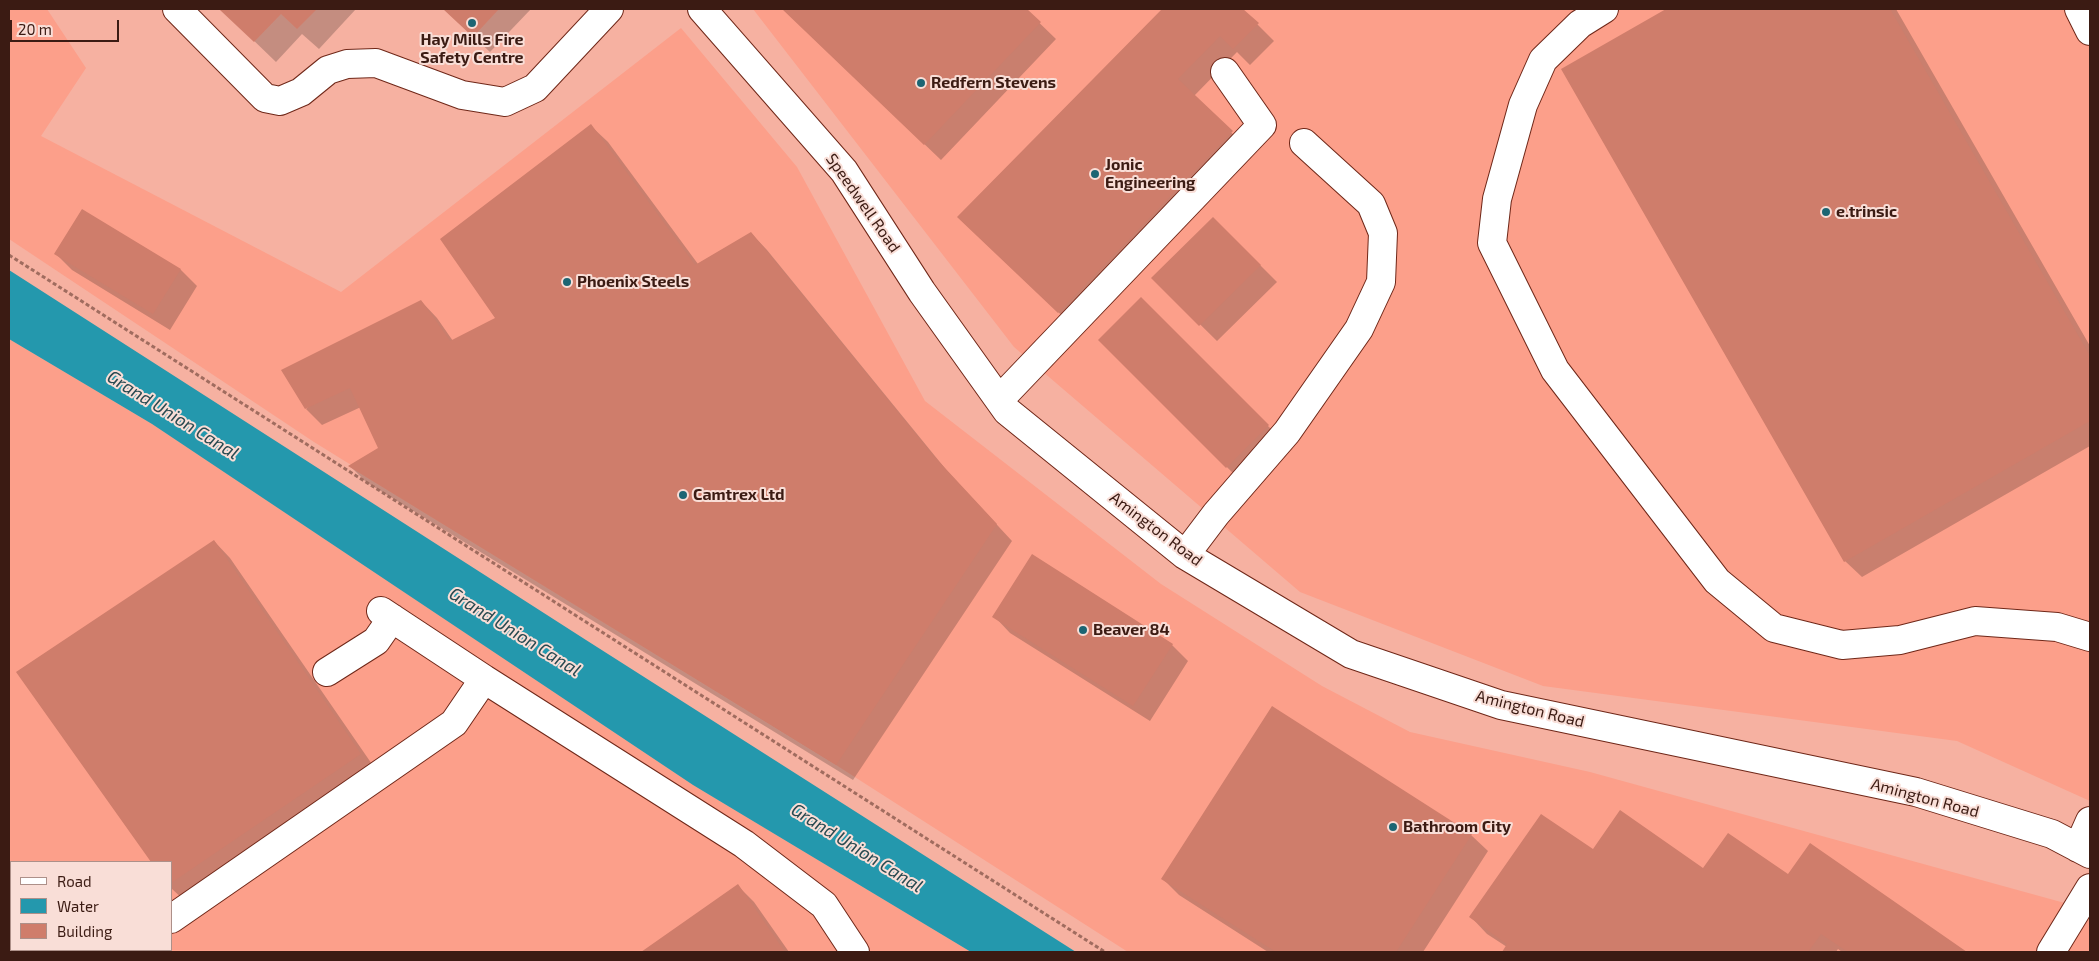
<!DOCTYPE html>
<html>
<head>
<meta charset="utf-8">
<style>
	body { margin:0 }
	#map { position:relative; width:2099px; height:961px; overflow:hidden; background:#f6b1a1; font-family:"Exo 2",sans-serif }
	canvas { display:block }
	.frame { position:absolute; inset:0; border:10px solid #3b1b13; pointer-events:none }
	.legend { position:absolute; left:10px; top:861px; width:162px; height:90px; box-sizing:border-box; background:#f9ded7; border:1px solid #ad9089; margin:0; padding:6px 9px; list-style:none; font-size:15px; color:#3b1b13 }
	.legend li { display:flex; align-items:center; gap:10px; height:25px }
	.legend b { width:25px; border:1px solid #ad9089 }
	.scale { position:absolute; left:10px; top:20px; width:109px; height:22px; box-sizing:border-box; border:2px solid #3b1b13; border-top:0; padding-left:6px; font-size:15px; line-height:18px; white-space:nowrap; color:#3b1b13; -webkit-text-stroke:4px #f9ded7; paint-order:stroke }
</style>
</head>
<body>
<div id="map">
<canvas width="2099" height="961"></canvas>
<div class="frame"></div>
<ul class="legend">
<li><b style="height:6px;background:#fff"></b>Road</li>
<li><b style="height:14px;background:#2498ad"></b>Water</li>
<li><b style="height:14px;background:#cf7d6b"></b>Building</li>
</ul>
<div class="scale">20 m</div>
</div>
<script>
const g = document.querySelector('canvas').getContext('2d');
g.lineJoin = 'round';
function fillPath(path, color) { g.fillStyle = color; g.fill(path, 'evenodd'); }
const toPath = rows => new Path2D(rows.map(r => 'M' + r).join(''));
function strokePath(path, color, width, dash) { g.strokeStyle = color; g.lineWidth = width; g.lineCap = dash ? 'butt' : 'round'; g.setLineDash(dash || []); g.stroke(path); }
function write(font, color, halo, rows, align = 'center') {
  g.font = font + ' "Exo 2",sans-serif'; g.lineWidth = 4; g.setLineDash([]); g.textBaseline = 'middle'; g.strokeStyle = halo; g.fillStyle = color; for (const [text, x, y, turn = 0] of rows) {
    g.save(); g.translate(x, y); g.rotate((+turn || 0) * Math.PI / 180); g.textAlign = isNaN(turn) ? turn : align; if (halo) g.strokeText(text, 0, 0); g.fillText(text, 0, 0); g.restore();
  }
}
const built = toPath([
	[9,9,47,9,86,68,41,136,341,292,681,28,797,167,925,401,1161,584,1322,686,1410,732,1590,772,2090,910,2090,952,1128,952,836,765,314,442,9,239],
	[753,9,2090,9,2090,801,1957,741,1543,686,1300,592,1014,347],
	[9,339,152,424,693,785,971,952,9,952],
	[11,862,171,862,171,950,11,950]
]);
const water = toPath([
	[9,270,586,640,1076,952,971,952,693,785,152,424,9,339]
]);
const shadow = toPath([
	[223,9,356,9,319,49,302,34,276,62,222,10],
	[444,9,531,9,490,52],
	[783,9,1025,9,1056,39,941,160],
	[1163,9,1242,9,1274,41,1250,65,1237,52,1194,96,1248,149,1075,328,958,217],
	[1668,9,1896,9,2090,346,2090,446,1862,577,1845,561,1563,69],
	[591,126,608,142,698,264,751,233,767,250,948,472,1012,541,853,780,366,482,350,466,380,449,361,407,322,425,306,409,421,301,437,318,453,341,497,318],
	[82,210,181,270,197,286,170,330,72,270,56,254],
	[1213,218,1277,282,1217,341,1153,278],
	[1141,299,1284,442,1243,483,1099,340],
	[214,541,230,558,376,770,185,901,171,888,171,862,152,862,17,672],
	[994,616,1172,645,1188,661,1150,721,1010,633],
	[1471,835,1488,851,1423,952,1268,952,1179,895,1163,879],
	[1810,845,1965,952,1842,952,1838,949,1836,952,1503,952,1507,947,1487,934,1471,917,1593,851,1703,870,1788,876],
	[738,886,754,902,789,952,643,952]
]);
const building = toPath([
	[221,9,317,9,297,29,281,14,254,42,220,10],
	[443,9,499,9,473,37],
	[782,9,1027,9,1041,22,924,145],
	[1162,9,1243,9,1259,23,1233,49,1220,36,1178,79,1233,131,1058,313,957,217],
	[1666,9,1890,9,2090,356,2090,421,1844,562,1561,69],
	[591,124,695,265,751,232,932,454,997,524,836,765,348,466,378,448,350,388,305,409,281,370,421,300,450,341,495,318,440,239],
	[82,209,181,269,153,314,54,254],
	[1213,217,1261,265,1199,326,1151,278],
	[1141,297,1269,425,1226,468,1098,340],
	[214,540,361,754,171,883,171,862,151,862,16,672],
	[1032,554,1173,644,1133,706,992,617],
	[1272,706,1472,834,1396,952,1276,952,1161,879],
	[1620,810,1703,868,1728,833,1788,874,1810,843,1967,952,1848,952,1821,934,1808,952,1502,952,1507,944,1469,917,1541,814,1593,849],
	[738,884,785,952,641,952]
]);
const path = toPath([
	[9,255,1105,952]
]);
const minor = toPath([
	[177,9,265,98,280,101,301,92,328,70,347,64,376,63,462,95,505,102,535,88,609,9],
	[702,9,844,171,922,292,1007,411,1185,555,1351,654,1501,705,1916,792,2052,834,2090,854],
	[1604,9,1580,24,1543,60,1523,105,1497,199,1492,243,1555,370,1717,581,1774,628,1842,645,1900,640,1975,621,2057,627,2090,637],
	[2079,9,2090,31],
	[999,400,1262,125,1225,72],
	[1185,555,1216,514,1287,432,1359,329,1381,282,1383,233,1371,204,1304,143],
	[327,672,376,641,392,618],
	[484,679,744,844,824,905,855,952],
	[2078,848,2090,821],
	[171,919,454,723,484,679,381,611],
	[123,952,126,950],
	[2051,952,2090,888]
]);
const markers = [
	[472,23,5,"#1c6573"],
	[921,83,5,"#1c6573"],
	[1095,174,5,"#1c6573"],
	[1826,212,5,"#1c6573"],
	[567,282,5,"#1c6573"],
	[683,495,5,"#1c6573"],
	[1083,630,5,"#1c6573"],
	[1393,827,5,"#1c6573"]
];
const poiNames = [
	["Hay Mills Fire",472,40,"center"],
	["Safety Centre",472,58,"center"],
	["Redfern Stevens",931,83],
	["Jonic",1105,165],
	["Engineering",1105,183],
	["e.trinsic",1836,212],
	["Phoenix Steels",577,282],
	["Camtrex Ltd",693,495],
	["Beaver 84",1093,630],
	["Bathroom City",1403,827]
];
const streetNames = [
	["Speedwell Road",863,203,55],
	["Amington Road",1156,529,37],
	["Amington Road",1530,709,14],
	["Amington Road",1925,798,15]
];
const waterNames = [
	["Grand Union Canal",173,415,32],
	["Grand Union Canal",515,632,32],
	["Grand Union Canal",857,848,32]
];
fillPath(built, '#fc9f8a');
fillPath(water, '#2498ad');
fillPath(shadow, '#0003');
fillPath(building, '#cf7d6b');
strokePath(minor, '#6f2718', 30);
strokePath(path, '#a06c5f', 3, [4, 2.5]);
strokePath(minor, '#fff', 28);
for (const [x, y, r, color] of markers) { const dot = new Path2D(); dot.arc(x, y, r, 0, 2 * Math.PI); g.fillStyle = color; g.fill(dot); strokePath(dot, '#f9ded7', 2); }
write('bold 16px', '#3b1b13', '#f9ded7', poiNames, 'left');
write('16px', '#3b1b13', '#f9ded7', streetNames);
write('italic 18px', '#294a51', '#f9ded7', waterNames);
</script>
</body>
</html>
